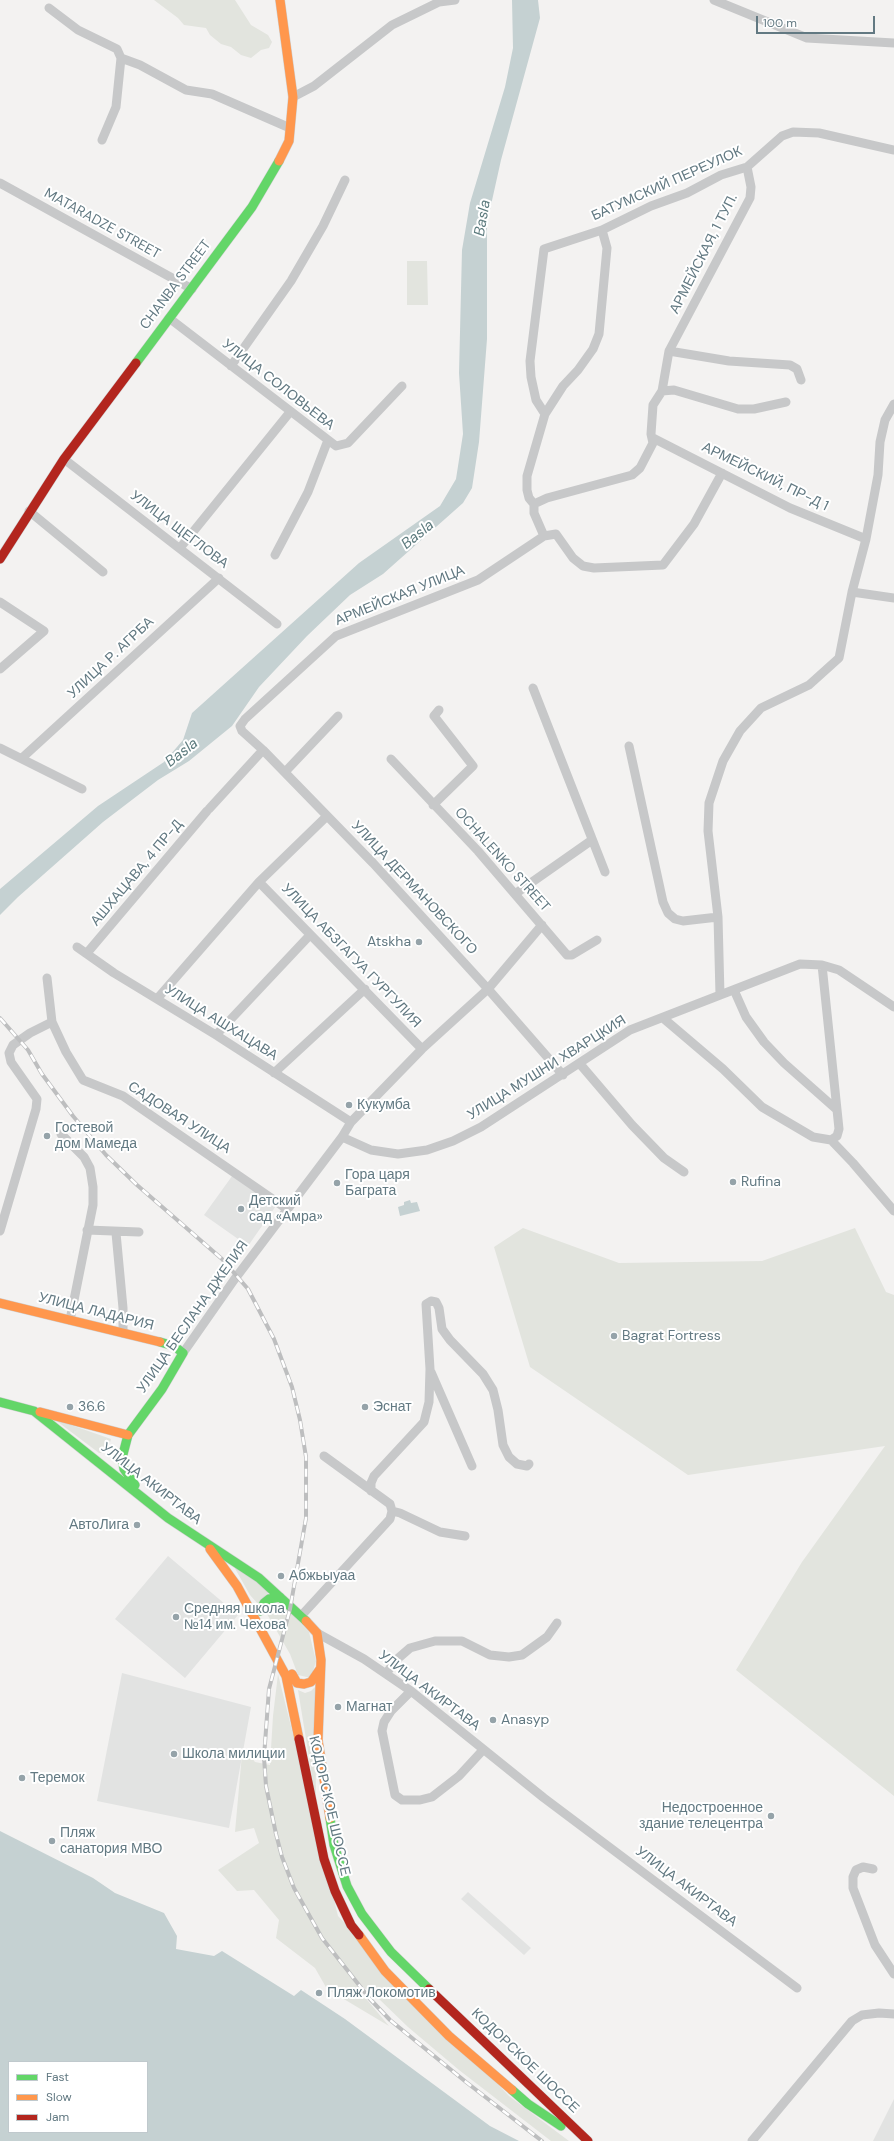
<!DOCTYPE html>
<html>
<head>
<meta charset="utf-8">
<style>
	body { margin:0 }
	#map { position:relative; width:894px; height:2141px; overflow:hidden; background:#f3f2f1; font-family:"DM Sans",sans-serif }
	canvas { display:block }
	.legend { position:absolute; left:8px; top:2061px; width:140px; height:72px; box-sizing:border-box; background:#fff; border:1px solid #c0c9cd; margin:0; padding:5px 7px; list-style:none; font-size:12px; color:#627982 }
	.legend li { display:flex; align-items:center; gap:8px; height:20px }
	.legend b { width:20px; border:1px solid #c0c9cd }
	.scale { position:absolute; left:756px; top:16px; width:119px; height:18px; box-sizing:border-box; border:2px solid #627982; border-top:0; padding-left:5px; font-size:12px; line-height:14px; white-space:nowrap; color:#627982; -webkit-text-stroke:3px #fff; paint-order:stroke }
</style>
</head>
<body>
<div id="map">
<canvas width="894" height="2141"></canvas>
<ul class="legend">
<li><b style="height:5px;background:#63d668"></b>Fast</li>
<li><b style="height:5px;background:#ff974d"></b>Slow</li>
<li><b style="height:5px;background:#b3261e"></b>Jam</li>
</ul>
<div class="scale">100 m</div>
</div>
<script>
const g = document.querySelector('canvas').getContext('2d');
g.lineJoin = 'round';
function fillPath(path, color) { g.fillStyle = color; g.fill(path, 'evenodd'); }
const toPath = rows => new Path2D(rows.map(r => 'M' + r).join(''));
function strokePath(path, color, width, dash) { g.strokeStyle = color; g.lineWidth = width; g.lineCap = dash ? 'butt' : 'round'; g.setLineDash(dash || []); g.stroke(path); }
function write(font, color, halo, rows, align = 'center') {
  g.font = font + ' "DM Sans",sans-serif'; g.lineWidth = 4; g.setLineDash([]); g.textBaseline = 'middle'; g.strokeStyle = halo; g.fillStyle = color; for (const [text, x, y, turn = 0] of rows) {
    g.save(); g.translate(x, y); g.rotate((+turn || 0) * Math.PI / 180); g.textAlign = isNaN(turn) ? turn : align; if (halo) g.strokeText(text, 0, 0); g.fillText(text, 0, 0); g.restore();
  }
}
const built = toPath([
	[235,1172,278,1203,248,1246,204,1215],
	[168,1556,238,1615,185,1678,115,1619],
	[122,1673,251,1707,229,1828,97,1801],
	[468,1892,531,1948,524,1955,461,1899],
	[894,2099,894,2141,873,2141]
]);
const green = toPath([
	[154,0,235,0,251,25,268,35,272,42,269,48,261,50,251,58,241,55,231,47,221,44,210,35,206,28,184,25,178,18],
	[407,261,427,261,428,305,407,305],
	[523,1228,619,1263,762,1261,855,1228,886,1292,894,1295,894,1796,736,1670,802,1562,885,1446,688,1475,530,1367,494,1247],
	[54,1419,111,1439,109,1446,103,1453,99,1453],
	[233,1565,270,1591,258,1604,250,1595],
	[280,1601,309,1632,316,1661,311,1678,298,1675,290,1654,267,1614,268,1606],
	[278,1674,338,1916,509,2096,569,2141,551,2141,459,2070,408,2027,378,1998,359,1984,357,1988,389,2026,327,1989,315,1968,276,1938,279,1920,254,1890,237,1891,218,1870,259,1843,254,1828,235,1832,242,1754,246,1750,255,1762,270,1765,273,1716],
	[315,1687,316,1800,298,1690,305,1693,311,1691]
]);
const water = toPath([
	[512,0,538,0,540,18,501,160,487,223,487,339,479,442,472,488,463,503,383,574,350,595,307,636,259,687,232,726,189,761,158,780,103,822,18,897,0,915,0,889,98,806,164,762,183,740,192,713,359,563,440,506,456,479,463,434,459,373,462,250,470,203,505,87,513,48],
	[410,1200,411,1203,417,1202,420,1211,400,1216,398,1207,404,1205,404,1202],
	[0,1831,93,1878,115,1893,164,1913,177,1936,176,1949,214,1956,222,1951,294,1996,301,1990,345,2019,490,2126,519,2141,0,2141],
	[9,2062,147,2062,147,2132,9,2132]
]);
const street = toPath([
	[714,0,807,38,894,43],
	[49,8,78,30,117,49,121,58,116,107,102,140],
	[121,58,140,65,186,90,212,94,290,128],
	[293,97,314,86,392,25,439,2,455,0],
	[0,183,192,289],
	[169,318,336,446,348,443,402,386],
	[669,351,729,361,790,365,797,369,801,380],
	[231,366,291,281,323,226,345,180],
	[662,391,674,390,738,409,754,409,786,402],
	[545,414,536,400,531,377,530,361,544,249,602,230,651,206,687,193,721,175,747,167,782,136,793,132,819,133,894,150],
	[653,438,790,508,866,539],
	[64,459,277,624],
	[534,504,547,498,632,475,640,468,653,443,651,434,653,405,662,391,669,351,750,198,751,187,747,167],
	[29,511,103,572],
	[544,536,534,513,534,504,529,498,527,490,527,476,545,414,563,386,578,370,593,349,599,334,607,248,602,230],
	[180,548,290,412],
	[275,555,308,492,328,440],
	[852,592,894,598],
	[0,602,44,631,0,669],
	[533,688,605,872],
	[629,746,663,902,668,913,675,919,683,921,718,917],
	[0,748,82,789],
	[22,758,219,578],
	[391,759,478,851,567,955,572,955,597,940],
	[285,772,338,716],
	[433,805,473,766,434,716,439,710],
	[209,809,263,750],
	[259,882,422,1049],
	[515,894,592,840],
	[77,947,114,973,216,1035,351,1122],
	[87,953,207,811],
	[822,965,839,1129,837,1136,831,1140],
	[47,978,52,1022,66,1052,83,1080,123,1096,287,1209],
	[734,990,746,1017,764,1042,784,1063,836,1109],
	[720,995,718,917,708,831,709,803,723,761,740,731,761,708,809,685,839,658,852,592,866,539,878,475,880,442,885,420,894,404],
	[157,999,259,882,327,816],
	[663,1018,723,1069,762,1107,813,1137,831,1140],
	[216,1035,310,935],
	[580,1064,632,1125,664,1158,684,1172],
	[274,1073,365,989],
	[563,1075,488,989,373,863,263,750,242,731,240,726,245,719,336,636,478,580,544,536,556,534,573,558,583,566,594,568,663,565,694,524,722,473],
	[61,1134,84,1157,90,1168,93,1187,93,1205,70,1320],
	[342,1137,371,1150,398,1154,427,1150,453,1141,481,1127,630,1030,800,964,822,965,839,970,894,1007],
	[831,1140,853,1163,894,1211],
	[87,1230,139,1232],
	[0,1231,36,1109,37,1099,11,1062,9,1053,13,1045,30,1033,52,1022],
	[116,1233,123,1308,123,1333],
	[183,1353,234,1280,342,1137,351,1122,422,1049,488,989,542,925],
	[431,1372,472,1466],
	[371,1491,371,1483,374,1476,424,1422,429,1402,430,1369,426,1304,431,1301,436,1302,439,1308,442,1329,450,1340,483,1374,493,1390,498,1410,503,1445,509,1457,517,1464,527,1466,529,1464],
	[392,1511,400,1513,440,1532,465,1536],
	[301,1616,390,1519,392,1511,390,1504,324,1456],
	[317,1633,364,1659,411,1691,544,1798,797,1988],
	[386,1674,395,1661,410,1648,435,1641,462,1641,490,1655,509,1657,522,1655,547,1637,557,1623],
	[411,1691,391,1711,384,1722,382,1731,395,1795,402,1800,420,1800,432,1797,459,1776,483,1750],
	[873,1869,863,1867,856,1870,853,1877,853,1888,875,1945,894,1974],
	[752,2141,852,2021,862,2015,879,2013,894,2014]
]);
const fast = toPath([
	[136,363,252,207,279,161],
	[0,1402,34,1411,168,1518,259,1578,306,1621],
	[135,1485,124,1469,122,1458,128,1435,162,1389,183,1353,174,1346,160,1342],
	[260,1611,264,1603,269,1599,280,1597],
	[330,1818,334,1845,347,1886,362,1914,391,1952,429,1989],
	[512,2090,528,2104,561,2126]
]);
const slow = toPath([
	[279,161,289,141,293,97,280,0],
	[0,1303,160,1342],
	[40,1412,128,1435],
	[210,1549,237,1586,286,1676,299,1739],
	[306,1621,317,1633,321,1660,318,1740,330,1818],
	[292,1674,297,1683,304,1684,311,1682,320,1669],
	[359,1935,385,1971,449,2036,512,2090]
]);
const jam = toPath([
	[0,559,64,459,136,363],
	[299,1739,324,1859,335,1891,351,1925,359,1935],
	[429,1989,588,2141]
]);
const rail = toPath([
	[0,1018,28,1050,42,1074,73,1116,106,1155,137,1185,222,1259,248,1289,274,1339,292,1387,300,1420,306,1457,306,1518,290,1609,269,1689,264,1757,266,1786,276,1834,282,1857,294,1888,322,1938,370,1999,390,2020,466,2082,542,2141]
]);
const markers = [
	[419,942,4,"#95a3a9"],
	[349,1105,4,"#95a3a9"],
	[47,1136,4,"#95a3a9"],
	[733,1182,4,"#95a3a9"],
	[337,1183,4,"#95a3a9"],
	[241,1209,4,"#95a3a9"],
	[614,1336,4,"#95a3a9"],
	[70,1407,4,"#95a3a9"],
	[365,1407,4,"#95a3a9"],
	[137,1525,4,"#95a3a9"],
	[281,1576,4,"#95a3a9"],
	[176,1617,4,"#95a3a9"],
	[338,1707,4,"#95a3a9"],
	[493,1720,4,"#95a3a9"],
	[174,1754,4,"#95a3a9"],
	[22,1778,4,"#95a3a9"],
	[771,1816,4,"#95a3a9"],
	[52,1841,4,"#95a3a9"],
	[319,1993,4,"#95a3a9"]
];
const streetNames = [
	["БАТУМСКИЙ ПЕРЕУЛОК",667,184,-24],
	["MATARADZE STREET",102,224,29],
	["АРМЕЙСКАЯ, 1 ТУП.",704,254,-63],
	["CHANBA STREET",176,285,-53],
	["УЛИЦА СОЛОВЬЕВА",278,385,38],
	["АРМЕЙСКИЙ, ПР-Д 1",765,477,26],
	["УЛИЦА ЩЕГЛОВА",179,530,37],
	["АРМЕЙСКАЯ УЛИЦА",400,596,-22],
	["УЛИЦА Р. АГРБА",111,658,-43],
	["OCHALENKO STREET",502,860,48],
	["АШХАЦАВА, 4 ПР-Д",137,873,-50],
	["УЛИЦА ДЕРМАНОВСКОГО",414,888,47],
	["УЛИЦА АБЗГАГУА ГУРГУЛИЯ",351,956,46],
	["УЛИЦА АШХАЦАВА",221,1023,32],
	["УЛИЦА МУШНИ ХВАРЦКИЯ",547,1068,-32],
	["САДОВАЯ УЛИЦА",179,1118,33],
	["УЛИЦА ЛАДАРИЯ",96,1312,14],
	["УЛИЦА БЕСЛАНА ДЖЕЛИЯ",193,1317,-55],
	["УЛИЦА АКИРТАВА",151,1484,38],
	["УЛИЦА АКИРТАВА",429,1691,37],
	["КОДОРСКОЕ ШОССЕ",329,1806,77],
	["УЛИЦА АКИРТАВА",686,1887,37],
	["КОДОРСКОЕ ШОССЕ",525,2061,44]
];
const poiNames = [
	["Atskha",411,942,"right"],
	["Кукумба",357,1105],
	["Гостевой",55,1128],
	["дом Мамеда",55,1144],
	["Гора царя",345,1175],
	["Баграта",345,1191],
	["Rufina",741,1182],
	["Детский",249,1201],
	["сад «Амра»",249,1217],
	["Bagrat Fortress",622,1336],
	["36.6",78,1407],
	["Эснат",373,1407],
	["АвтоЛига",129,1525,"right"],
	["Абжьыуаа",289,1576],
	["Средняя школа",184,1609],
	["№14 им. Чехова",184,1625],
	["Магнат",346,1707],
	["Anasyp",501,1720],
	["Школа милиции",182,1754],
	["Теремок",30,1778],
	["Недостроенное",763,1808,"right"],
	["здание телецентра",763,1824,"right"],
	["Пляж",60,1833],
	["санатория МВО",60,1849],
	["Пляж Локомотив",327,1993]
];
const waterNames = [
	["Basla",483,218,-80],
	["Basla",418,535,-39],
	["Basla",182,753,-38]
];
fillPath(built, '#e2e3e2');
fillPath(green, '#e2e4de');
fillPath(water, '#c5d1d2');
strokePath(fast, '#cfd0d1', 10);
strokePath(slow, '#cfd0d1', 10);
strokePath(jam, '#cfd0d1', 10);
strokePath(street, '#c7c8c9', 9);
strokePath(fast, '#63d668', 9);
strokePath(slow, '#ff974d', 9);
strokePath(jam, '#b3261e', 9);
strokePath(rail, '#bdbebf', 4);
strokePath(rail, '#fff', 2.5, [8]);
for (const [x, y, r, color] of markers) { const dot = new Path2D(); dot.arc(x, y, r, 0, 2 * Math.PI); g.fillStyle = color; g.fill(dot); strokePath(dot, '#fff', 1.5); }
write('14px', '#627982', '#fff', streetNames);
write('14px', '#627982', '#fff', poiNames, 'left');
write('italic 15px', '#5e7c7f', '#fff', waterNames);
</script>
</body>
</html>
